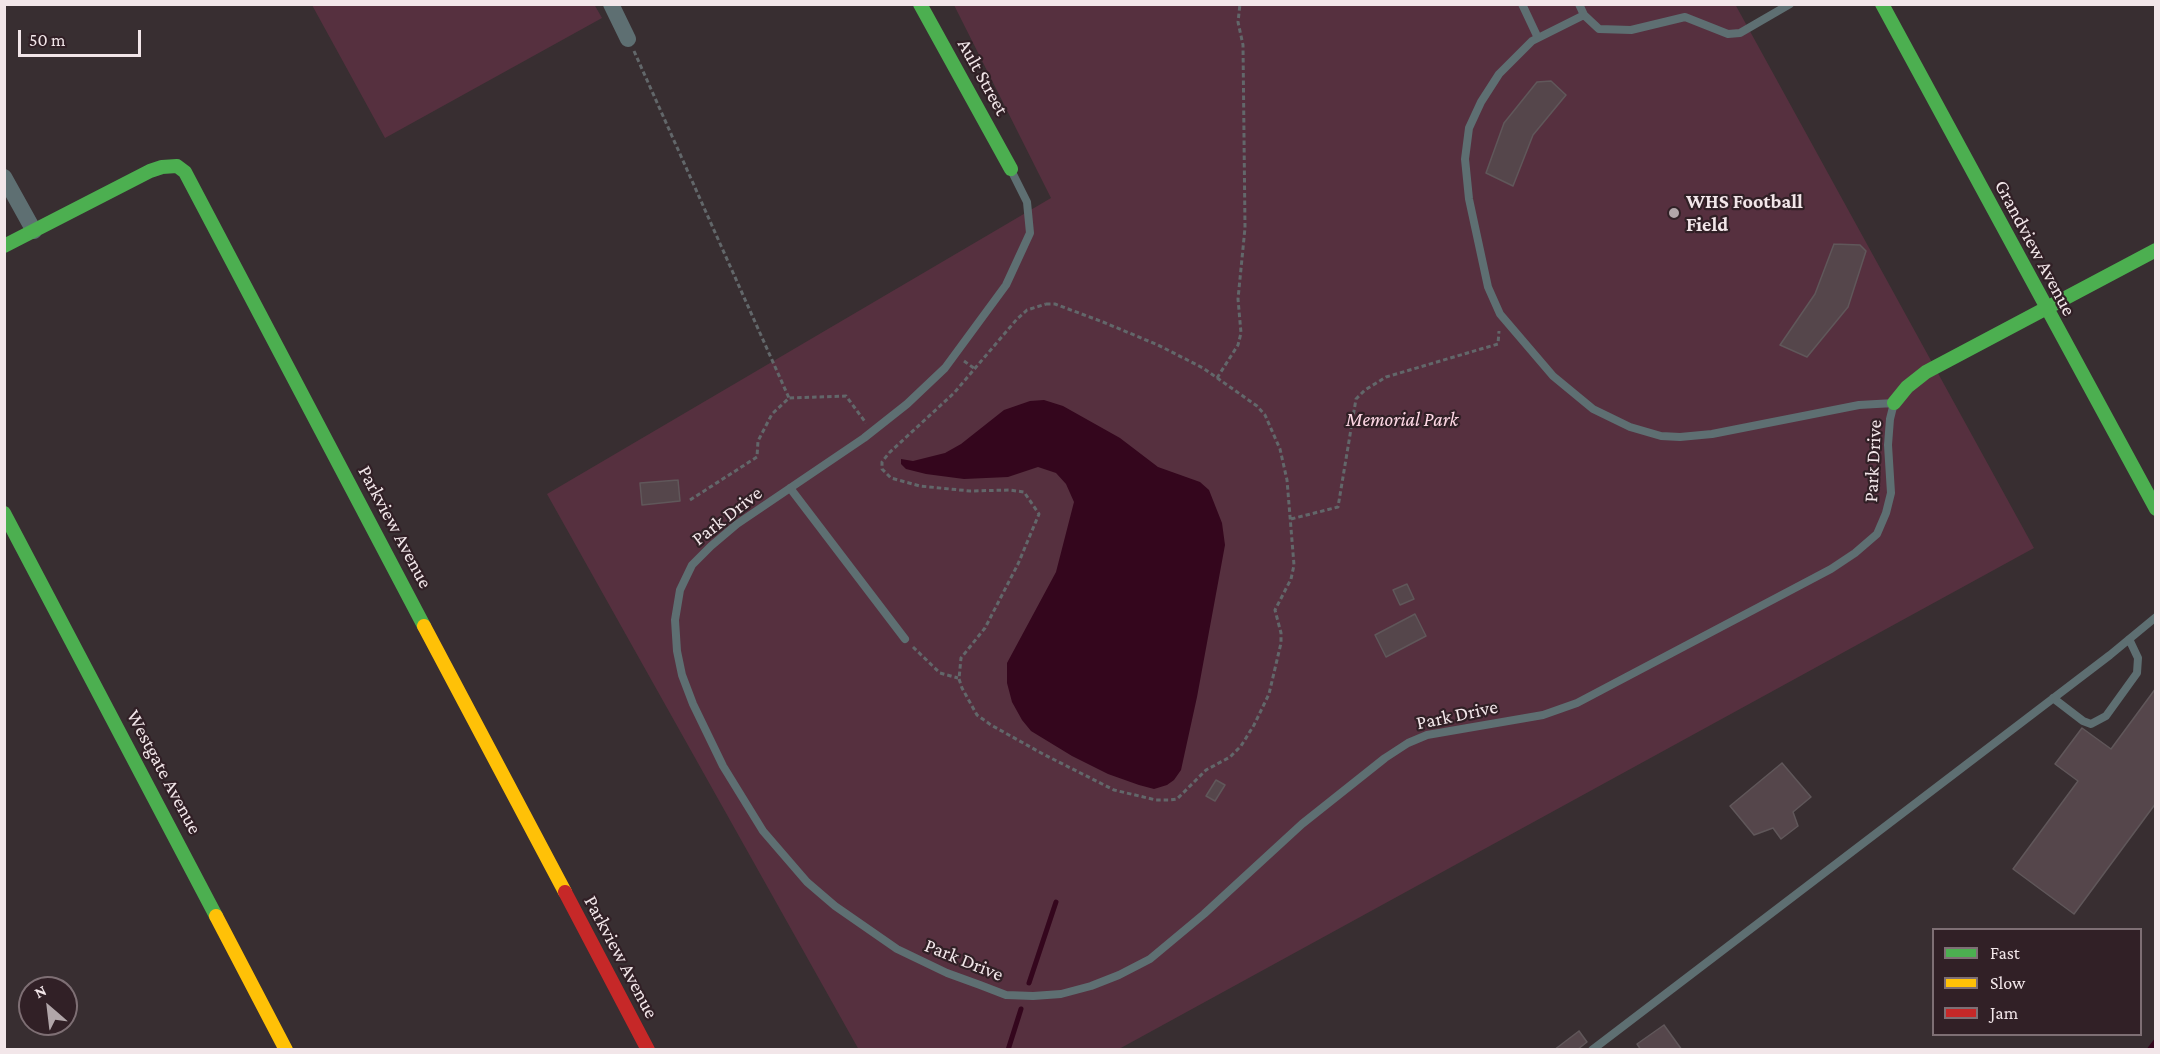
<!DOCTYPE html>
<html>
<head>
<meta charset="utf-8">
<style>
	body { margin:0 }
	#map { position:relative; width:2160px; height:1054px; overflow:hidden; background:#382e31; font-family:"Crimson Pro",serif }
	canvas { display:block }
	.frame { position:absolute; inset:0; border:6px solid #f2e6e9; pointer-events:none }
	.legend { position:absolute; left:1932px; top:928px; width:210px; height:108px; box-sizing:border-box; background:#312026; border:2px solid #7e6f74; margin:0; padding:8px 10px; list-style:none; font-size:18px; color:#f2e6e9 }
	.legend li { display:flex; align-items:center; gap:12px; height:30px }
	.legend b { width:30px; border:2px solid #7e6f74 }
	.north { position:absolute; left:18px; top:976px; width:60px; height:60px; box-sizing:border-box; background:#312026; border:2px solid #7e6f74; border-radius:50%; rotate:332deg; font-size:16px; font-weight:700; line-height:24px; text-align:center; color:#f2e6e9 }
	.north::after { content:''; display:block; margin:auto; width:21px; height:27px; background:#b1a6a9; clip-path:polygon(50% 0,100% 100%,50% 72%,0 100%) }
	.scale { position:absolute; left:18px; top:30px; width:123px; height:27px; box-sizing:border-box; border:3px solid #f2e6e9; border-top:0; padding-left:8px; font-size:18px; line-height:21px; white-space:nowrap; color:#f2e6e9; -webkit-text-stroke:4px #312026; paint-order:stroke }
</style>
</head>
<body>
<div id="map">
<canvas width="2160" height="1054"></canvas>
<div class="frame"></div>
<ul class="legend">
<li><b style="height:8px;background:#4caf50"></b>Fast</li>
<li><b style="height:8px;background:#ffc107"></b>Slow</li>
<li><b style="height:8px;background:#c62828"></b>Jam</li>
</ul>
<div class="north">N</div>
<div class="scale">50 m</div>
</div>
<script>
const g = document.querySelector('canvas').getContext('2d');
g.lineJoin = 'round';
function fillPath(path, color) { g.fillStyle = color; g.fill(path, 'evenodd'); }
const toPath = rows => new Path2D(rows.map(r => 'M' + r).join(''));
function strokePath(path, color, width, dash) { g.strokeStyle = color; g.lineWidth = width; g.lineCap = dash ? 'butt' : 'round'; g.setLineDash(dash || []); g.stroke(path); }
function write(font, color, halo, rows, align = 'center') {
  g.font = font + ' "Crimson Pro",serif'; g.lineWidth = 4.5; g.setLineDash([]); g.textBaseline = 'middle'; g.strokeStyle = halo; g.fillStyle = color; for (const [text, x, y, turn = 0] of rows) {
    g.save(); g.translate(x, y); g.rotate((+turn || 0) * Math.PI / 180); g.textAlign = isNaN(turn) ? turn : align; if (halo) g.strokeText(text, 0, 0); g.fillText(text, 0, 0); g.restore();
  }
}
const green = toPath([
	[594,4,602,18,385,138,312,5],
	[1735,4,2034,548,1119,1049,859,1050,547,494,1051,198,954,5]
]);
const water = toPath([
	[1044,400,1063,406,1120,438,1158,467,1200,482,1209,490,1222,523,1225,545,1197,697,1181,770,1174,780,1167,785,1154,789,1139,785,1108,774,1072,756,1031,731,1022,720,1012,702,1007,683,1007,663,1056,572,1074,502,1066,484,1056,473,1038,467,1008,477,964,479,926,474,906,469,901,464,901,459,913,461,945,453,961,444,1004,410,1030,401]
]);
const stream = toPath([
	[1029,983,1056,902],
	[1008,1050,1021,1009],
	[2149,1050,2156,1041]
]);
const building = toPath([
	[1551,81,1566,95,1533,135,1513,186,1486,173,1504,123,1537,82,1551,81],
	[1834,244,1860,245,1866,251,1848,307,1807,357,1780,345,1815,294,1834,244],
	[678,480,680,501,642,505,640,483,678,480],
	[1407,584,1414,599,1400,605,1393,590,1407,584],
	[1415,614,1426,636,1386,657,1375,635,1415,614],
	[2156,688,2156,803,2074,914,2013,869,2078,781,2055,764,2082,728,2111,749,2156,688],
	[1782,763,1811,797,1793,812,1798,826,1781,839,1773,828,1754,835,1730,806,1782,763],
	[1216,780,1225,785,1215,801,1206,796,1216,780],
	[1664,1025,1682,1050,1641,1050,1637,1044,1664,1025],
	[1579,1031,1587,1042,1577,1050,1554,1050,1579,1031]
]);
const path = toPath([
	[634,51,789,398],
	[1046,304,1055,304,1103,322,1158,345,1203,368,1257,406,1265,415,1280,449,1287,480,1294,565,1291,579,1275,610,1281,633,1281,643,1269,694,1254,725,1241,746,1230,757,1206,770,1177,799,1170,800,1156,800,1114,790,1043,754,991,725,977,715,962,688,959,679,961,658,985,628,1018,564,1039,514,1024,492,1009,490,970,491,920,486,891,478,882,469,882,462,889,453,954,393,1017,319,1027,310,1046,304],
	[964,361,975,369],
	[1217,378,1238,345,1241,333,1238,299,1245,228,1243,45,1238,22,1240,4],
	[690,500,757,457,758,441,772,414,789,398,846,396,866,423],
	[1291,519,1338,507,1356,399,1365,390,1386,377,1498,344,1499,331],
	[913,647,940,673,958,678]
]);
const lane = toPath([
	[1522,4,1538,38],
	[1579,4,1584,15,1599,29,1631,30,1685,17,1728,34,1740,33,1790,4],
	[1012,172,1027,202,1030,233,1006,285,945,368,907,404,864,438,737,524,711,546,692,565,680,590,675,620,677,651,682,675,693,704,723,766,763,831,807,882,835,906,897,949,947,973,980,985,1006,995,1033,996,1061,994,1091,986,1119,975,1150,959,1204,914,1302,824,1385,758,1408,743,1427,735,1543,715,1577,703,1831,569,1855,553,1877,534,1886,513,1891,493,1888,445,1890,419,1894,403,1859,405,1712,434,1680,437,1661,436,1630,427,1593,409,1553,376,1500,314,1488,287,1469,199,1465,159,1469,128,1481,102,1499,74,1532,41,1584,15],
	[790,488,905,639],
	[2053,698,2083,721,2091,724,2106,716,2137,673,2138,658,2129,639],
	[1592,1050,2110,655,2156,617]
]);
const street = toPath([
	[611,4,628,39],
	[4,177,34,231]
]);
const fast = toPath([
	[920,4,1011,169],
	[1882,4,2156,509],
	[4,246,150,171,162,167,177,166,185,172,424,626],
	[1894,403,1907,387,1926,372,2156,250],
	[4,513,216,916]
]);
const slow = toPath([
	[424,626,565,892],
	[216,916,286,1050]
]);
const jam = toPath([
	[565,892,648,1050]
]);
const markers = [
	[1674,213,6,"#b1a6a9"]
];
const streetNames = [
	["Ault Street",983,77,61],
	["Grandview Avenue",2035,248,62],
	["Park Drive",1873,461,-87],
	["Park Drive",727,516,-38],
	["Parkview Avenue",395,527,62],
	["Park Drive",1457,715,-12],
	["Westgate Avenue",164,772,62],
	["Parkview Avenue",621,957,62],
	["Park Drive",964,960,22]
];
const poiNames = [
	["WHS Football",1686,202],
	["Field",1686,225]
];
const parkNames = [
	["Memorial Park",1402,420]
];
fillPath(green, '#56303f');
fillPath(water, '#34061d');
strokePath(stream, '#34061d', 5);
fillPath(building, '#55464b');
strokePath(building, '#60575a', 1.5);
strokePath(path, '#62676a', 3, [4.5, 3]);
strokePath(lane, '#5e6f72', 8);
strokePath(street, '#5e6f72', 16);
strokePath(fast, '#4caf50', 14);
strokePath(slow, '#ffc107', 14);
strokePath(jam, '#c62828', 14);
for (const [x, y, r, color] of markers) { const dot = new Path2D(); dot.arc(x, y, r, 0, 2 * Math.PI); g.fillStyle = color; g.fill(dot); strokePath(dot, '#312026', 2); }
write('20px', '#f2e6e9', '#312026', streetNames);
write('bold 20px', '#f2e6e9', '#312026', poiNames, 'left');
write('italic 20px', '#fed8e5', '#312026', parkNames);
</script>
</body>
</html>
